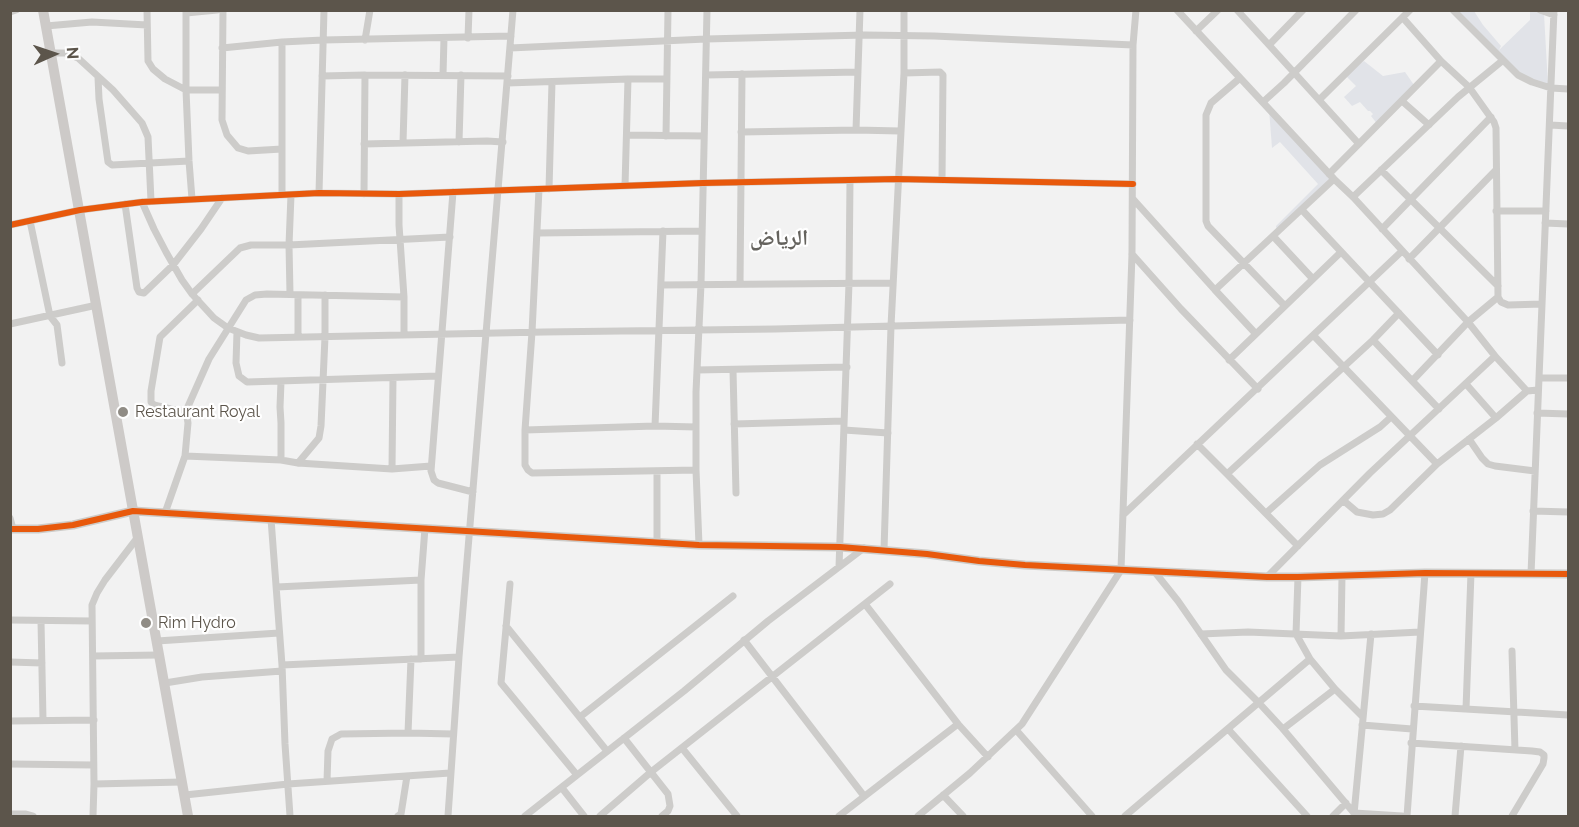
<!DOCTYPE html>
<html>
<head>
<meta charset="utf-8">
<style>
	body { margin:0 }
	#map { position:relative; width:1579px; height:827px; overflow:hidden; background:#f2f2f2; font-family:Raleway,sans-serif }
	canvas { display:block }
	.frame { position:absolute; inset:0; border:12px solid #5c554b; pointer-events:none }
	.north { position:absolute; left:24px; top:24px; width:60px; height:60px; -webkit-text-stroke:4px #fff; paint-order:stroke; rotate:87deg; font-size:16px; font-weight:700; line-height:24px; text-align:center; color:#5c554b }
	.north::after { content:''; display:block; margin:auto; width:21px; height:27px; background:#5c554b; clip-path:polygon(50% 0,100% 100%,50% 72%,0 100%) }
</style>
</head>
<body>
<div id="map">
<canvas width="1579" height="827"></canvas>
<div class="frame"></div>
<div class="north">N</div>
</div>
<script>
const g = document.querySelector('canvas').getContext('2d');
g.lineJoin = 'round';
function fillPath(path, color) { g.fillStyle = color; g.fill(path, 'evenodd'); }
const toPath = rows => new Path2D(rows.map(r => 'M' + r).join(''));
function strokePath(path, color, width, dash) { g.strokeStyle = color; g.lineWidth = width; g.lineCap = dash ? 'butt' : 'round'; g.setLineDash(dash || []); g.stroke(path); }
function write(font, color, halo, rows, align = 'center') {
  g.font = font + ' Raleway,"Noto Naskh Arabic",sans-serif'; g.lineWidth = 4.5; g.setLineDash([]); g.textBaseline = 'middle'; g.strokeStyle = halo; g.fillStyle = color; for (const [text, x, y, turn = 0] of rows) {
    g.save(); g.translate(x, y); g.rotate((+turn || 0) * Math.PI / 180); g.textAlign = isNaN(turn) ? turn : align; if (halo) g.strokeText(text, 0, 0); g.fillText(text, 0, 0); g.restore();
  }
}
const sand = toPath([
	[1457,11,1474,11,1483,25,1501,46,1499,50,1530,20,1530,11,1537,11,1544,14,1548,85,1523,77],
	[1364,61,1383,76,1405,72,1414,85,1378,125,1371,116,1373,114,1370,111,1368,111,1360,102,1352,106,1344,97,1356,86,1345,75],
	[1269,109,1333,177,1277,232,1276,226,1318,184,1280,142,1272,148]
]);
const street = toPath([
	[147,10,148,61,153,69,165,79,186,90,222,90],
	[186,10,186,90,189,161,192,199],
	[223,10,222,120,227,135,238,148,248,151,282,149],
	[1177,10,1334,179,1353,197,1468,322,1495,356,1527,391,1538,390],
	[1237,10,1269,45,1303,10],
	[1453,10,1518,75,1532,82,1551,88,1568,89],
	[1540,10,1554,15],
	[10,12,16,10],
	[186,13,217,10],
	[1403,18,1441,61,1469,87,1494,122,1496,128,1498,297,1501,302,1508,305,1542,304],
	[46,26,92,22,147,25],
	[1196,31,1218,10],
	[468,38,469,10],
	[365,40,370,10],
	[1269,45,1359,144],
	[222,48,282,42],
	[510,48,706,39,865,35,934,36,1133,45],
	[51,53,66,53,78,58,113,90,142,123,148,137,151,201],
	[904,73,940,72,943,75,942,180],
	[443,75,444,38],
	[706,75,858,72],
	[322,76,365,75],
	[98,77,99,99,108,162,112,165,189,161],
	[1240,78,1211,103,1206,115,1206,221,1208,226,1285,306],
	[507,83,628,79,667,79],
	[1319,100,1410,10],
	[1402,101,1429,125],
	[1263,102,1284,83,1356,10],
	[1550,125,1568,126],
	[856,130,860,10],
	[741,132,856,130,900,131],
	[627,135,704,136],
	[666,136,668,10],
	[459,142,461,75],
	[403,143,405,75],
	[364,144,487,141,503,142],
	[1381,170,1498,286],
	[1329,174,1441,61],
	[625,186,628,79],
	[539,189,532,332,525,430,525,465,528,470,532,473,696,470],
	[549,189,552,82],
	[453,192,431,471,434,480,438,483,473,492],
	[319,193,324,10],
	[364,194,365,75,508,76],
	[399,194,399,225,404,297,404,335],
	[282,195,282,42,323,40,511,36],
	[1353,197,1458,97,1502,61],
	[1133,199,1215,290],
	[142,202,154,229,166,252,182,280,192,294,214,318,228,328,246,335,259,338,544,332,775,329,1130,320],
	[125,204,137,288,139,292,144,293,173,265,201,229,222,198],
	[1302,210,1438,355],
	[1496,211,1546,211],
	[30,221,50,316,57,325,62,363],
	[1545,223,1568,224],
	[10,225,80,210,142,202,319,193,399,194,703,183,897,179,1133,184],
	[1382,229,1491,117],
	[538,233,702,231],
	[1273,236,1313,279],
	[1132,254,1181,309,1258,389],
	[1409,259,1496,170],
	[740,284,742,74],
	[661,285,892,283],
	[192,294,240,248,251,245,289,245,450,237],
	[290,294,289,245,291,195],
	[298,295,298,337],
	[10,324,97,305],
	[237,332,236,363,239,376,247,382,438,376],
	[1256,334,1215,290,1334,179],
	[1314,336,1437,464],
	[1373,340,1439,409],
	[1229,360,1341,252],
	[697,370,847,367],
	[733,370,736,493],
	[1539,378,1568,378],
	[1412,381,1468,322,1498,297],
	[281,382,280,407,281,423,281,460,298,463,392,469,431,466],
	[1466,384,1496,418],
	[186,411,179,411,154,405,151,402,151,391,160,337,198,300],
	[1537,413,1568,414],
	[734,424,844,421],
	[655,426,663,231],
	[525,430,655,426,696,427],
	[844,430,888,433],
	[1469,439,1482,458,1488,464,1495,466,1535,471],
	[1197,444,1227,474,1373,340,1399,313],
	[185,456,281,460],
	[298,463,319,438,321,426,325,337,325,295],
	[392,469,393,378],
	[657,471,657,542],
	[1227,474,1298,546],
	[1344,501,1357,512,1373,515,1383,514,1390,510,1437,464,1496,418,1527,391],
	[1533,511,1568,512],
	[165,513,185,456,188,423,186,411,209,359,246,300,255,295,267,294,404,297],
	[1266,513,1320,465,1380,427,1391,417],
	[1123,515,1402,251],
	[10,518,13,529],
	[271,519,282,665,285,744,290,816],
	[699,545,696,470,696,392,701,284,707,10],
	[884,550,891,326,904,73,904,10],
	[839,567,849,283,850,180],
	[1154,571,1178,601,1226,670,1259,703,1283,729,1354,813,1402,816],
	[1531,574,1554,10],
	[1267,577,1370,473,1495,356],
	[1298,577,1296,634,1310,659,1335,689,1363,717],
	[510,584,501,683,577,775],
	[277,587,421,580],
	[865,604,958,724,988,757],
	[10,620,92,621],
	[41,621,43,720],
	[506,626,607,751],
	[1201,634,1248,632,1341,636,1420,632],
	[1341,636,1342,576],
	[744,640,864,796],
	[157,641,279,633],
	[1512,651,1515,750],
	[93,656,159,655],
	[421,659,421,580,425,528],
	[10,662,42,663],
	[282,665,459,657],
	[165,683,202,677,282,671],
	[1414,706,1568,715],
	[1466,709,1471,573],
	[580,717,733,596],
	[10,721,94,720],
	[1362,725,1412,729],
	[1228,729,1307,816],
	[1283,729,1335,689],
	[1017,731,1092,816],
	[408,733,411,659],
	[624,738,668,794,670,806,668,811,662,816],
	[1411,743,1532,751,1540,752,1544,755,1544,758,1543,764,1512,816],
	[682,748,737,816],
	[10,764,93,765],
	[327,781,328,751,332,739,341,734,408,733,453,734],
	[94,784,182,782],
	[562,788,584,816],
	[185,795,288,784,450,773],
	[943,795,963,816],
	[10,814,26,814,33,816],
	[1354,814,1371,634],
	[93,816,94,784,92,605,97,593,105,580,138,537],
	[398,816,401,814,407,776],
	[448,816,459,657,513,10],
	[525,816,684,691,768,621,864,548],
	[600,816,651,772,890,584],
	[839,816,958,724],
	[918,816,970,773,1022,724,1121,570,1132,254,1133,45,1136,10],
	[1125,816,1310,659],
	[1333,816,1346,803],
	[1407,816,1425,573],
	[1455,816,1461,746]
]);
const secondary = toPath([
	[10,529,38,529,73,525,133,511,699,545,840,547,927,554,979,561,1025,565,1267,577,1298,577,1425,573,1568,574]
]);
const primary = toPath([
	[43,10,188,816]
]);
const cycleway = toPath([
	[10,225,80,210,142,202,319,193,399,194,703,183,897,179,1133,184],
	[10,529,38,529,73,525,133,511,699,545,840,547,927,554,979,561,1025,565,1267,577,1298,577,1425,573,1568,574]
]);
const markers = [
	[123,412,6,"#908c85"],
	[146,623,6,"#908c85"]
];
const poiNames = [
	["Restaurant Royal",135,412],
	["Rim Hydro",158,623]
];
const districtNames = [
	["الرياض",779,238]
];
fillPath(sand, '#e1e3e8');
strokePath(street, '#cdccca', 7);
strokePath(secondary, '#cdccc9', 9);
strokePath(primary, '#cdcac8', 10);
strokePath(cycleway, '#e8590c', 6);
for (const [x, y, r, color] of markers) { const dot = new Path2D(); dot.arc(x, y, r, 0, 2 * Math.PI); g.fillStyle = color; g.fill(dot); strokePath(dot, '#fff', 2); }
write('16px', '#5c554b', '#fff', poiNames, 'left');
write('bold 22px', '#65635e', '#fff', districtNames);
</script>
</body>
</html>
